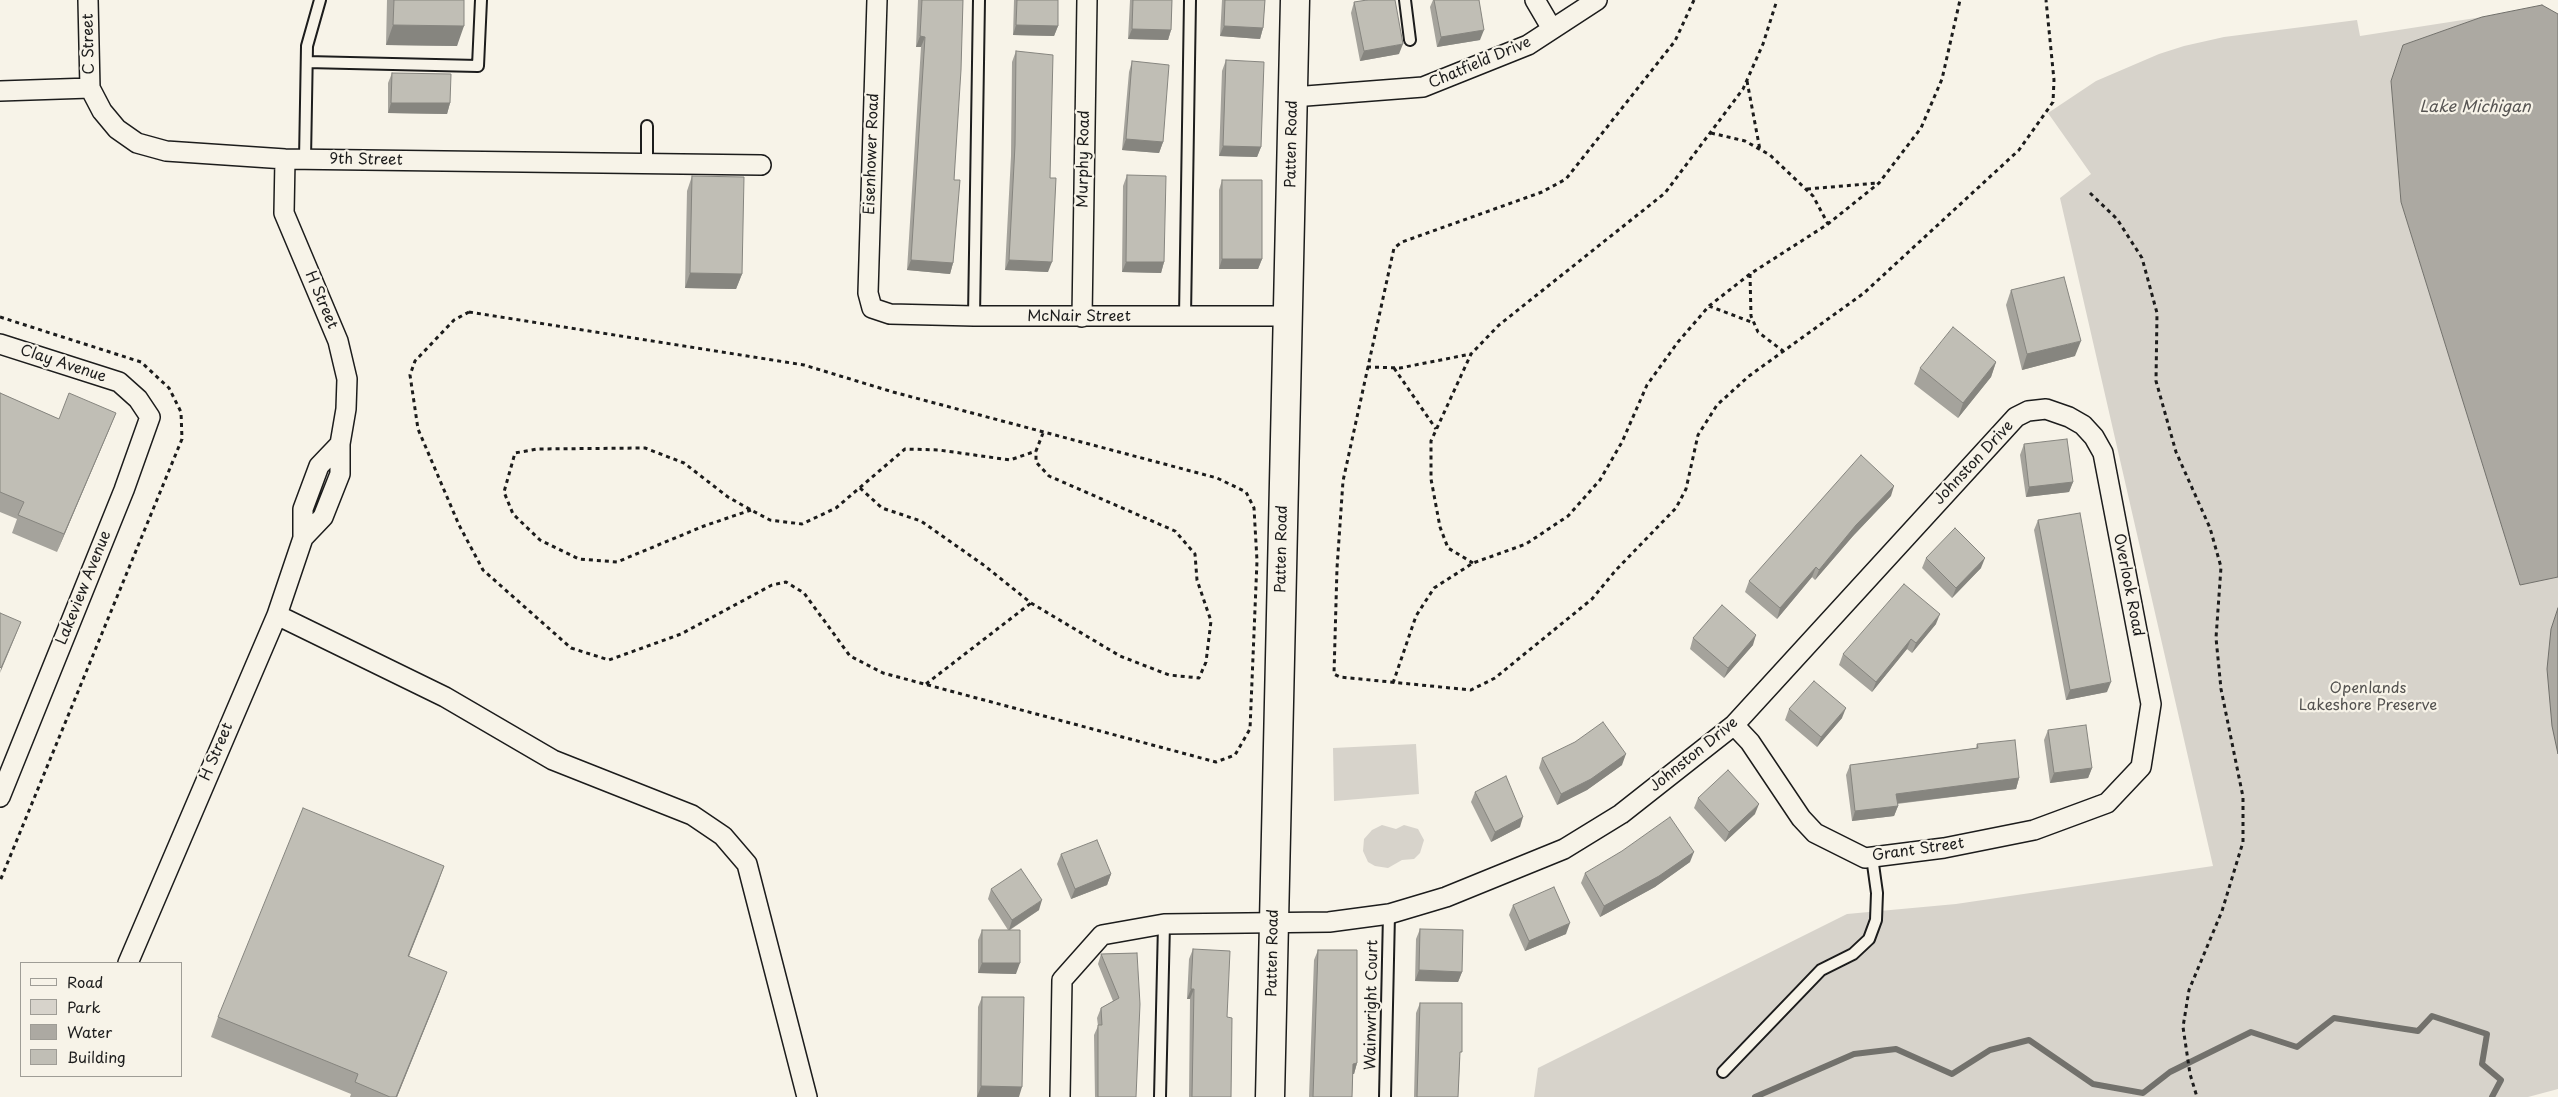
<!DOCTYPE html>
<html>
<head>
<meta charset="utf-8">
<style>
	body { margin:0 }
	#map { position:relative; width:2558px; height:1097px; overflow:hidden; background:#f7f3e8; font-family:"Playpen Sans",sans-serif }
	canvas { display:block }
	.legend { position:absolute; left:20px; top:962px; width:162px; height:115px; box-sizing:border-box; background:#f7f3e8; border:1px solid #9f9d96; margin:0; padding:6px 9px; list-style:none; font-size:15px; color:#1c1c1c }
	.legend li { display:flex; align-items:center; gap:10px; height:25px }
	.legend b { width:25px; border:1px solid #9f9d96 }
</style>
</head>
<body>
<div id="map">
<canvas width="2558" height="1097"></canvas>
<ul class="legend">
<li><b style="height:6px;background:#f7f3e8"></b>Road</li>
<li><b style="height:14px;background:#d7d3cb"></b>Park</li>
<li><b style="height:14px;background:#aca9a2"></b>Water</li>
<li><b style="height:14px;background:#c0beb5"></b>Building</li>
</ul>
</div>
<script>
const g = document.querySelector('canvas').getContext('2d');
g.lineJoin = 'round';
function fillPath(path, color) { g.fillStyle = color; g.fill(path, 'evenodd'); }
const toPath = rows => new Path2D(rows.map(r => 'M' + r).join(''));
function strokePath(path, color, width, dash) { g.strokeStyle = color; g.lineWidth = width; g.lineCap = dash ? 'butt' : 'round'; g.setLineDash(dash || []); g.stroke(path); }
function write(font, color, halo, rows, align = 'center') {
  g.font = font + ' "Playpen Sans",sans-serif'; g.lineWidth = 4.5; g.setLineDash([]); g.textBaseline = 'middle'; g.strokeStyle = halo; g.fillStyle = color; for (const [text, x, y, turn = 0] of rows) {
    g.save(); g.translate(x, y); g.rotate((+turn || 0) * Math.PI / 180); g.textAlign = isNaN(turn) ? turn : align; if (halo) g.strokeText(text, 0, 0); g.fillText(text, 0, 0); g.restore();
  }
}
const green = toPath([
	[2482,17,2403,45,2391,81,2401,202,2520,584,2558,577,2558,1089,2528,1097,1534,1097,1538,1068,1847,914,1956,904,2213,866,2060,198,2091,174,2048,113,2096,81,2159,54,2184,46,2224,37,2357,20,2360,36],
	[1416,744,1419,794,1334,801,1333,748],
	[1382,825,1396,829,1404,825,1418,829,1424,840,1420,853,1414,859,1402,860,1388,868,1375,866,1368,862,1363,851,1364,839,1372,830]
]);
const water = toPath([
	[2542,5,2558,14,2558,577,2520,585,2401,202,2391,81,2403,45,2482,17,2542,5],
	[2558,608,2558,754,2552,726,2547,669,2551,629,2558,608]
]);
const stream = toPath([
	[1755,1097,1854,1054,1896,1049,1952,1074,1990,1050,2029,1040,2093,1084,2143,1093,2170,1072,2251,1032,2297,1047,2334,1018,2418,1031,2432,1016,2487,1034,2482,1064,2501,1080,2492,1097]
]);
const path = toPath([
	[1694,0,1675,41,1566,179,1542,192,1402,242,1394,248,1343,481,1337,568,1334,674,1340,677,1471,690,1495,678,1592,599,1616,570,1676,508,1686,489,1698,435,1717,405,1749,376,1864,293,2019,150,2053,102,2054,80,2046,0],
	[1747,81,1760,150],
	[1711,133,1745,141,1770,155,1813,196,1828,224],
	[1807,189,1878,183],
	[2090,193,2117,219,2142,258,2157,313,2156,381,2176,452,2210,528,2221,567,2216,638,2221,689,2243,797,2243,842,2222,911,2189,990,2183,1027,2190,1074,2197,1097],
	[1750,274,1751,316,1758,332,1783,351],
	[1709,306,1754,323],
	[469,312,804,365,893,392,1217,478,1246,492,1254,508,1257,561,1250,729,1235,755,1216,762,883,673,850,656,804,593,786,582,772,585,681,634,609,660,571,648,483,570,459,525,418,429,410,375,415,361,454,320,469,312],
	[0,317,141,362,169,388,181,412,182,439,0,881],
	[1367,367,1400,368,1471,354],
	[1394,368,1436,429],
	[860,488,882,508,921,521,985,566,1031,603,1120,656,1169,675,1199,678,1206,662,1211,621,1197,580,1195,554,1175,531,1049,476,1036,462,1036,451,1043,433],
	[751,510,704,526,617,562,579,559,540,540,513,514,504,492,515,453,537,449,645,448,684,463,728,497,751,510,770,520,802,524,836,508,905,449,939,450,1010,460,1036,451],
	[1473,563,1448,548,1440,527,1431,479,1431,441,1471,354,1499,325,1665,193,1743,89,1763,44,1777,0],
	[1393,683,1416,616,1434,588,1473,563,1526,544,1568,516,1600,480,1622,442,1647,385,1678,342,1709,306,1750,274,1828,224,1879,183,1921,128,1942,79,1960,0],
	[926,684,1031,603]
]);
const lane = toPath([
	[1405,0,1410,40],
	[307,62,478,66,481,0],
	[305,159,307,46,320,0],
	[647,163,647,126],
	[974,316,979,0],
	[1185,316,1190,0],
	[1723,1072,1821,970,1853,954,1869,939,1876,920,1877,893,1872,857],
	[1160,1097,1164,924],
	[1385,1097,1389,914]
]);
const street = toPath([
	[88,0,90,88],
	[877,0,868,293,872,308,890,314,974,316,1287,316],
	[1535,0,1552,29],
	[0,91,90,88,102,111,117,129,137,143,166,151,285,159,761,165],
	[1293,97,1423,87,1528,45,1597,0],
	[285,159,284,213,338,341,347,379,346,409,340,444,340,474,323,517,303,538],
	[1082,317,1087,0],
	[0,344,119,382,138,399,150,417,124,490,0,797],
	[277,615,445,697,553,760,692,815,723,836,747,864,807,1097],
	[128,963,277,615,303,538,303,509,319,466,340,444],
	[1060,1097,1062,980,1102,935,1164,924,1329,922,1389,914,1446,897,1564,849,1621,814,1734,725,2016,417,2028,411,2046,409,2069,417,2083,425,2094,437,2103,453,2151,704,2141,767,2107,803,2034,830,1944,848,1865,858,1815,833,1801,818,1750,742,1734,725]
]);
const secondary = toPath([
	[1270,1097,1295,0]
]);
const wall = toPath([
	[387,0,464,0,457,46,386,45],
	[918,0,963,0,954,180,953,263,950,274,907,270,921,47,916,47],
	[1014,0,1058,0,1058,26,1054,36,1013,35],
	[1130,0,1172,0,1171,30,1168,40,1128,39],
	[1222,0,1265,0,1263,28,1260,39,1220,36],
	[1433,0,1479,0,1480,40,1437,47,1430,7],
	[1354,2,1399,54,1360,61,1351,13],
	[1016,51,1050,178,1048,272,1005,270,1011,156,1012,62],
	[1226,60,1261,147,1257,157,1219,156,1222,71],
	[1132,61,1163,142,1159,153,1122,150,1129,72],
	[392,73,450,103,447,114,388,113,388,83],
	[1127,175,1164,262,1161,273,1122,272,1123,186],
	[692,176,742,274,736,289,685,288,687,191],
	[1222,180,1262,259,1258,269,1219,269,1219,190],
	[2011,290,2075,356,2022,370,2006,305],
	[1996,362,1991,377,1958,418,1914,384,1920,368],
	[0,393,59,419,116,413,109,430,57,552,12,533,17,519,0,512],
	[2024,444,2073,482,2069,492,2026,497,2020,455],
	[1891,496,1853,536,1815,580,1812,577,1777,619,1745,592,1749,581],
	[2038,520,2107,692,2066,700,2034,530],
	[1926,558,1981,568,1952,598,1922,568],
	[1936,624,1912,653,1907,649,1872,692,1839,665,1843,654],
	[1693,638,1753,645,1724,678,1690,649],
	[1789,709,1842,718,1817,747,1785,720],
	[2048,730,2092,768,2088,778,2050,783,2044,740],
	[1977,744,2019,778,2016,789,1897,804,1898,806,1894,816,1852,821,1846,775,1850,765,1976,748],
	[1542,758,1622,765,1587,790,1557,805,1539,768],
	[1475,792,1520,827,1491,842,1471,802],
	[1698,798,1755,814,1725,842,1694,808],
	[1061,854,1111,874,1107,885,1071,899,1057,864],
	[1690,862,1655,887,1600,917,1581,883,1585,873],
	[444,866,409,956,440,991,397,1097,350,1097,351,1094,211,1037,218,1017],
	[991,889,1039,910,1010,930,1016,974,978,973,978,940,982,930,1008,930,988,899],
	[1513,905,1566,934,1525,951,1509,915],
	[1420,929,1462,972,1458,982,1415,981,1416,939],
	[1193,949,1227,1017,1231,1097,1189,1097,1190,999,1187,999,1189,959],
	[1318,950,1357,1063,1354,1074,1353,1074,1352,1097,1309,1097,1314,960],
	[1137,953,1136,1097,1095,1097,1094,1035,1098,1026,1097,1018,1101,1008,1113,1001,1098,964,1101,954],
	[982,997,1022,1087,977,1097,978,1007],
	[1420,1003,1460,1058,1458,1097,1414,1097,1416,1013]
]);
const shadedWall = toPath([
	[393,25,464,26,457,46,386,45],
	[1016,25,1058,26,1054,36,1013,35],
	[1224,26,1263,28,1260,39,1220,36],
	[1132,29,1171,30,1168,40,1128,39],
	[1484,30,1480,40,1437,47,1441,37],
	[920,36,925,37,921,47,916,47],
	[1403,44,1399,54,1360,61,1364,51],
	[391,103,450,103,447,114,388,113],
	[1126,139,1163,142,1159,153,1122,150],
	[1223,146,1261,147,1257,157,1219,156],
	[1222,259,1262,259,1258,269,1219,269],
	[911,260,953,263,950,274,907,270],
	[1009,260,1052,262,1048,272,1005,270],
	[1126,262,1164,262,1161,273,1122,272],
	[690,273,742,274,736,289,685,288],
	[2081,341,2075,356,2022,370,2027,354],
	[1996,362,1991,377,1958,418,1963,403],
	[116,413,109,430,57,552,64,534],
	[2073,482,2069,492,2026,497,2029,487],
	[1894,486,1891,496,1853,536,1815,580,1819,570,1856,525],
	[1985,558,1981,568,1952,598,1956,588],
	[1816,567,1812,577,1777,619,1780,608],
	[1940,614,1936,624,1912,653,1916,643],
	[21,622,15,637,0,673,1,668],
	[1756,635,1753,645,1724,678,1728,668],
	[1911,639,1907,649,1872,692,1876,682],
	[2111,682,2107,692,2066,700,2070,690],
	[1846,708,1842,718,1817,747,1821,737],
	[1626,754,1622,765,1587,790,1557,805,1561,794],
	[2092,768,2088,778,2050,783,2054,773],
	[2019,778,2016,789,1892,804,1896,794],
	[1759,804,1755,814,1725,842,1729,832],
	[1898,806,1894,816,1852,821,1855,811],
	[1523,817,1520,827,1491,842,1495,832],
	[1694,852,1690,862,1655,887,1600,917,1604,906],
	[444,866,437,886,401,976,408,956],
	[1111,874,1107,885,1071,899,1075,889],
	[1042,900,1039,910,1009,930,1012,920],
	[1570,923,1566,934,1525,951,1529,941],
	[982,963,1020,963,1016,974,978,973],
	[1419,970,1462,972,1458,982,1415,981],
	[447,972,440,991,397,1097,396,1097],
	[1191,989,1194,989,1190,999,1187,999],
	[1357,1063,1354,1074,1350,1074,1353,1064],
	[981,1086,1022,1087,1019,1097,977,1097]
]);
const building = toPath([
	[394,0,464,0,464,26,393,25,394,0],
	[922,0,963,0,961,70,954,180,960,180,953,263,911,260,925,37,920,36,922,0],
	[1017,0,1058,0,1058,26,1016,25,1017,0],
	[1133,0,1172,0,1171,30,1132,29,1133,0],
	[1225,0,1265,0,1263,28,1224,26,1225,0],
	[1367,0,1395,0,1403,44,1364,51,1354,2,1367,0],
	[1434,0,1479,0,1484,30,1441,37,1434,0],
	[1016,51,1053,55,1050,178,1056,178,1052,262,1009,260,1015,145,1016,51],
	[1226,60,1264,62,1261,147,1223,146,1226,60],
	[1132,61,1169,65,1163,142,1126,139,1132,61],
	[392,73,451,74,450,103,391,103,392,73],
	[1127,175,1166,176,1164,262,1126,262,1127,175],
	[692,176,744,177,742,274,690,273,692,176],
	[1222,180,1262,180,1262,259,1222,259,1222,180],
	[2064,277,2081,341,2027,354,2011,290,2064,277],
	[1953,327,1996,362,1963,403,1920,368,1953,327],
	[0,393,59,419,69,393,116,413,64,534,18,515,24,502,0,492,0,393],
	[2067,439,2073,482,2029,487,2024,444,2067,439],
	[1861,455,1894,486,1856,525,1819,570,1816,567,1780,608,1749,581,1861,455],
	[2080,513,2111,682,2070,690,2038,520,2080,513],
	[1955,528,1985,558,1956,588,1926,558,1955,528],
	[1904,584,1940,614,1916,643,1911,639,1876,682,1843,654,1904,584],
	[1722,605,1756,635,1728,668,1693,638,1722,605],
	[0,613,21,622,1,668,0,667,0,613],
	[1814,681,1846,708,1821,737,1789,709,1814,681],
	[1603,722,1626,754,1591,779,1561,794,1542,758,1575,742,1603,722],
	[2086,725,2092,768,2054,773,2048,730,2086,725],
	[2015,740,2019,778,1896,794,1898,806,1855,811,1850,765,1978,748,1977,744,2015,740],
	[1728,770,1759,804,1729,832,1698,798,1728,770],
	[1506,776,1523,817,1495,832,1475,792,1506,776],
	[303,808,444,866,408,956,447,972,396,1097,390,1097,355,1082,358,1074,218,1017,303,808],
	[1670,817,1694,852,1659,876,1604,906,1585,873,1622,851,1670,817],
	[1097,840,1111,874,1075,889,1061,854,1097,840],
	[1021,869,1042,900,1012,920,991,889,1021,869],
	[1554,887,1570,923,1529,941,1513,905,1554,887],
	[1420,929,1463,930,1462,972,1419,970,1420,929],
	[982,930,1020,930,1020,963,982,963,982,930],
	[1193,949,1230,951,1227,1017,1232,1018,1231,1097,1192,1097,1194,989,1191,989,1193,949],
	[1318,950,1357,950,1357,1063,1353,1064,1352,1097,1313,1097,1318,950],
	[1137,953,1140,1004,1136,1097,1098,1097,1098,1025,1102,1025,1101,1008,1119,998,1101,954,1137,953],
	[982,997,1024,997,1022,1087,981,1086,982,997],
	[1420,1003,1462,1003,1462,1052,1460,1052,1458,1097,1417,1097,1420,1003]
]);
const streetNames = [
	["C Street",89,44,-91],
	["Chatfield Drive",1480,63,-23],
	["Patten Road",1292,144,-89],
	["Eisenhower Road",872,154,-88],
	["Murphy Road",1084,159,-89],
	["9th Street",366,160,1],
	["H Street",321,300,67],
	["McNair Street",1079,317],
	["Clay Avenue",63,364,18],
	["Johnston Drive",1974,463,-47],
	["Patten Road",1282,549,-89],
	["Overlook Road",2128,585,79],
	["Lakeview Avenue",84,588,-68],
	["H Street",217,752,-67],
	["Johnston Drive",1694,755,-39],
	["Grant Street",1918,850,-8],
	["Patten Road",1273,953,-89],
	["Wainwright Court",1372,1005,-89]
];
const parkNames = [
	["Openlands",2368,689],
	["Lakeshore Preserve",2368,706]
];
const waterNames = [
	["Lake Michigan",2475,108]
];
fillPath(green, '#d7d3cb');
fillPath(water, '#aca9a2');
strokePath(water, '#72716c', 1);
strokePath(stream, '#72716c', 6);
strokePath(lane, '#1c1c1c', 14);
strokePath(street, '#1c1c1c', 22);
strokePath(secondary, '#1c1c1c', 31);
strokePath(path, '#1c1c1c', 3, [4, 4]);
strokePath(lane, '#f7f3e8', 10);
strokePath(street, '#f7f3e8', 19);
strokePath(secondary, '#f7f3e8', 28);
fillPath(wall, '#a5a39c');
fillPath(shadedWall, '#86857f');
fillPath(building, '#c0beb5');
strokePath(building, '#86857f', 1);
write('15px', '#1c1c1c', '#f7f3e8', streetNames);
write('15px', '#545351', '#f7f3e8', parkNames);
write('italic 16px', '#565452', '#f7f3e8', waterNames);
</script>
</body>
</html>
